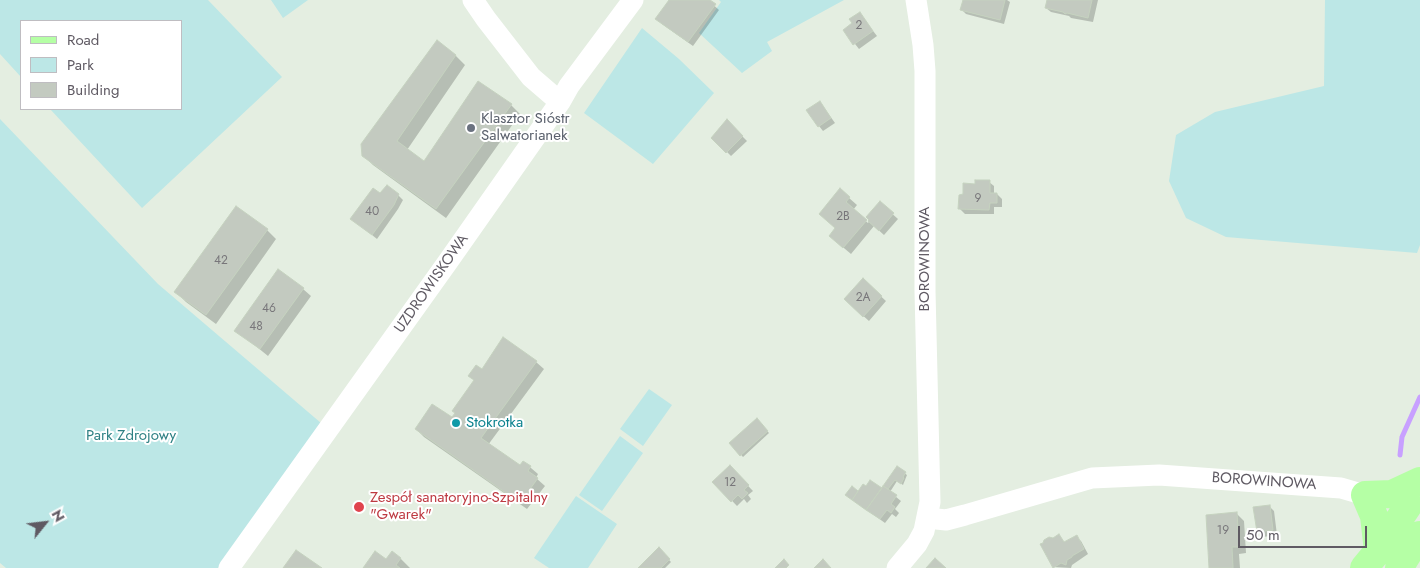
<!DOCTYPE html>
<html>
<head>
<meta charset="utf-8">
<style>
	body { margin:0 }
	#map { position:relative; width:1420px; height:568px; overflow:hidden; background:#e4eee1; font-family:Jost,sans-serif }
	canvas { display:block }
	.legend { position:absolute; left:20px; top:20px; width:162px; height:90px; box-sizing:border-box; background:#fff; border:1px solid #bfbdc1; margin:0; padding:6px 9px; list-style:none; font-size:15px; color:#5f5a63 }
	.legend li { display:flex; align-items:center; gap:10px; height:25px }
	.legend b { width:25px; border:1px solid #bfbdc1 }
	.north { position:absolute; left:20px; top:498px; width:50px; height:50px; -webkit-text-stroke:4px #fff; paint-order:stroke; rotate:61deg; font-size:14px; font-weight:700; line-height:20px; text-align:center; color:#5f5a63 }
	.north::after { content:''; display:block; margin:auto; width:18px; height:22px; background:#5f5a63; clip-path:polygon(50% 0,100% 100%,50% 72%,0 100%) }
	.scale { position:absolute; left:1238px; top:526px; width:129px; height:22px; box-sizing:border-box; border:2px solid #5f5a63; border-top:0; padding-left:6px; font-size:15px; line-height:18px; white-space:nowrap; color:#5f5a63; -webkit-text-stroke:4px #fff; paint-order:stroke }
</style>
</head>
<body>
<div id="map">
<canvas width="1420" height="568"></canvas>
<ul class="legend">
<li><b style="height:6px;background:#b5ffa5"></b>Road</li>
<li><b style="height:14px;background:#bce7e6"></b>Park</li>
<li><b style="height:14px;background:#c3cac0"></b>Building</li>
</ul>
<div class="north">N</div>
<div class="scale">50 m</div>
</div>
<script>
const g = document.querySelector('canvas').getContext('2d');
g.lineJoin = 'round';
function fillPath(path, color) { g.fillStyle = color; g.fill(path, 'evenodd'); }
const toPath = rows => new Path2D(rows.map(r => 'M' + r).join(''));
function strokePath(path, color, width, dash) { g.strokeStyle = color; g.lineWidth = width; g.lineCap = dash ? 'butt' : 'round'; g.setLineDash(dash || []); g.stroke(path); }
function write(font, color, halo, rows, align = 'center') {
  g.font = font + ' Jost,sans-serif'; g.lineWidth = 4; g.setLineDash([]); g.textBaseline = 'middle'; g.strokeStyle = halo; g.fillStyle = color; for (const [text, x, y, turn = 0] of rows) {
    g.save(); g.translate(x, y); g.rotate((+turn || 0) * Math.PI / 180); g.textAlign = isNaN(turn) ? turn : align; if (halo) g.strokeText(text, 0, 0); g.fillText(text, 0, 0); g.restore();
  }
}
const green = toPath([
	[0,0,208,0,282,77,142,208,50,109,181,109,181,21,21,21,21,77,0,54],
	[271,0,308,0,283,18],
	[719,0,844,0,767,42,772,51,742,73,699,33,721,2],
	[1325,0,1420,0,1420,245,1417,253,1226,237,1186,218,1169,181,1176,135,1215,112,1324,86],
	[642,28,679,59,714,93,653,164,584,113],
	[0,119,158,284,321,423,218,568,6,568,0,563],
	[649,389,672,405,643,446,620,429],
	[620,436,643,453,602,511,579,495],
	[576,496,617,524,588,568,549,568,534,558]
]);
const shadow = toPath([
	[671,0,708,0,719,10,693,46,662,24],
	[964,0,1007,0,1010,2,1004,24,966,14,962,10],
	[1048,0,1098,0,1093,22,1071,18,1069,16,1051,12,1046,8],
	[860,14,877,36,859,49,844,30,853,24],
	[437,42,456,56,465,65,407,150,424,162,511,105,520,114,446,218,373,165,363,155],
	[820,102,835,123,823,131,819,126],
	[727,121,747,141,731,156,713,138],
	[989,182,994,186,994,194,997,194,1002,199,1002,207,994,207,994,214,965,214,960,209,964,196,976,185],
	[840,190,857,205,853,210,868,223,880,203,898,219,884,235,874,226,851,254,838,243,836,228],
	[380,195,398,195,403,200,398,209,377,239,357,223],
	[267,230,276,239,216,324,186,302,176,292],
	[863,280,886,301,869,321,850,304],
	[303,289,311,296,268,356,236,330],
	[536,362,544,369,488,445,520,467,524,462,538,474,536,478,545,486,527,509,424,437,416,429,452,419,475,381,469,376,483,371],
	[757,420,769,433,743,457,731,444],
	[730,467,753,491,748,495,751,499,747,503,744,499,737,506,714,482],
	[897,468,907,475,903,485,897,481,890,492,901,501,895,509,899,513,896,517,892,514,885,523,849,497,852,488,858,493,882,490],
	[1269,506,1274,511,1277,535,1263,537,1258,532],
	[1237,514,1244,521,1246,553,1239,554,1240,568,1210,568],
	[1059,536,1065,543,1076,537,1081,541,1088,554,1072,565,1071,568,1054,567],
	[659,549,671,562,665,568,640,568],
	[400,558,410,568,365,568,386,560]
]);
const stream = toPath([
	[1400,455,1402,437,1420,397]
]);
const building = toPath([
	[669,0,710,0,716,4,688,42,655,19,669,0],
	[963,0,1005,0,1000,20,960,10,963,0],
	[1047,0,1092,0,1088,18,1067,13,1065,14,1063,12,1045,8,1047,0],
	[860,12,873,31,853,45,843,30,852,23,849,19,860,12],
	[437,40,456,55,397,141,424,161,478,81,512,104,436,209,362,156,361,144,437,40],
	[820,101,831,118,818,127,806,110,820,101],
	[727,119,743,136,726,153,711,138,727,119],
	[975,180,990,180,990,193,997,193,997,203,990,203,989,210,958,209,959,195,963,194,963,183,975,184,975,180],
	[387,185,399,194,394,205,372,235,350,219,373,188,380,193,387,185],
	[840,188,850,197,846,202,867,220,843,248,829,236,835,228,819,214,840,188],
	[880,201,894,213,879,231,868,221,869,220,866,217,880,201],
	[236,206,268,229,206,315,174,292,236,206],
	[278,269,304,288,260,349,234,331,278,269],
	[863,278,882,296,863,317,844,299,863,278],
	[503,337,537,361,481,438,520,465,523,461,531,466,528,471,538,478,520,503,415,429,432,404,452,417,455,413,452,411,474,380,468,376,476,365,482,369,503,337],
	[757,418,768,431,740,456,729,443,757,418],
	[730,465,749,485,744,490,748,493,742,499,738,495,731,502,712,482,730,465],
	[897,466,906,472,903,477,904,478,901,484,895,480,888,489,883,486,897,466],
	[870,480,882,488,866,510,852,500,863,484,866,486,870,480],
	[852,486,858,491,852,500,845,495,852,486],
	[883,486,897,495,891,504,895,507,891,513,887,510,880,519,866,510,883,486],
	[1270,505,1273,530,1257,532,1253,507,1270,505],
	[1237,512,1239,547,1232,547,1233,568,1209,568,1206,515,1237,512],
	[1059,534,1064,542,1077,535,1084,549,1072,556,1072,557,1067,560,1066,565,1061,563,1053,568,1040,544,1043,543,1044,540,1049,537,1053,538,1059,534],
	[659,547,670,559,661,568,638,568,659,547],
	[296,550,322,568,283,568,296,550],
	[375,551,386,559,392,551,401,558,396,565,400,568,363,568,375,551],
	[935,558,946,568,926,568,935,558],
	[784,559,789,565,786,568,775,568,784,559],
	[823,559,831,568,814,568,823,559]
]);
const minor = toPath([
	[473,0,486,19,531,77,560,102],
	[927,518,946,520,965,515,1092,478,1159,475,1341,488,1365,495],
	[229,568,447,263,560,102,569,86,633,0],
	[897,568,917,544,924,531,930,502,925,291,925,71,923,45,916,0]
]);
const major = toPath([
	[1378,551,1374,516,1365,495,1392,494,1420,481],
	[1364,568,1378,551,1420,488],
	[1399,568,1420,535]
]);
const markers = [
	[471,128,5,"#6b7280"],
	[456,423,5,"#0f9aa8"],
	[359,507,6,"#e0444e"]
];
const numberNames = [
	["2",859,26],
	["9",978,199],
	["40",372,212],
	["2B",843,217],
	["42",221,261],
	["2A",863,298],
	["46",269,309],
	["48",256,327],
	["12",730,483],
	["19",1223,531]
];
const worshipNames = [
	["Klasztor Sióstr",481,119],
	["Salwatorianek",481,136]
];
const streetNames = [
	["BOROWINOWA",925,259,-90],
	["UZDROWISKOWA",432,284,-55],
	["BOROWINOWA",1264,482,4]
];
const cultureNames = [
	["Stokrotka",466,423]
];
const parkNames = [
	["Park Zdrojowy",131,436]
];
const healthNames = [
	["Zespół sanatoryjno-Szpitalny",370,498],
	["\"Gwarek\"",370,515]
];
fillPath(green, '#bce7e6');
fillPath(shadow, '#0003');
strokePath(stream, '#c8a0ff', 5);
fillPath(building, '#c3cac0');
strokePath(building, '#c5d2bf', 1);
strokePath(minor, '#fff', 21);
strokePath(major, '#b5ffa5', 28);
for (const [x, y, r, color] of markers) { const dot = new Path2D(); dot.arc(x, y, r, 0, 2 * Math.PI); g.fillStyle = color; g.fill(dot); strokePath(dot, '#fff', 2); }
write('12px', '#78767a', null, numberNames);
write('15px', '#5b616d', '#fff', worshipNames, 'left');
write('15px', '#5f5a63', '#fff', streetNames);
write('15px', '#0d838f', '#fff', cultureNames, 'left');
write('15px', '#2f8184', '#fff', parkNames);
write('15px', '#be3a42', '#fff', healthNames, 'left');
</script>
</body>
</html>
